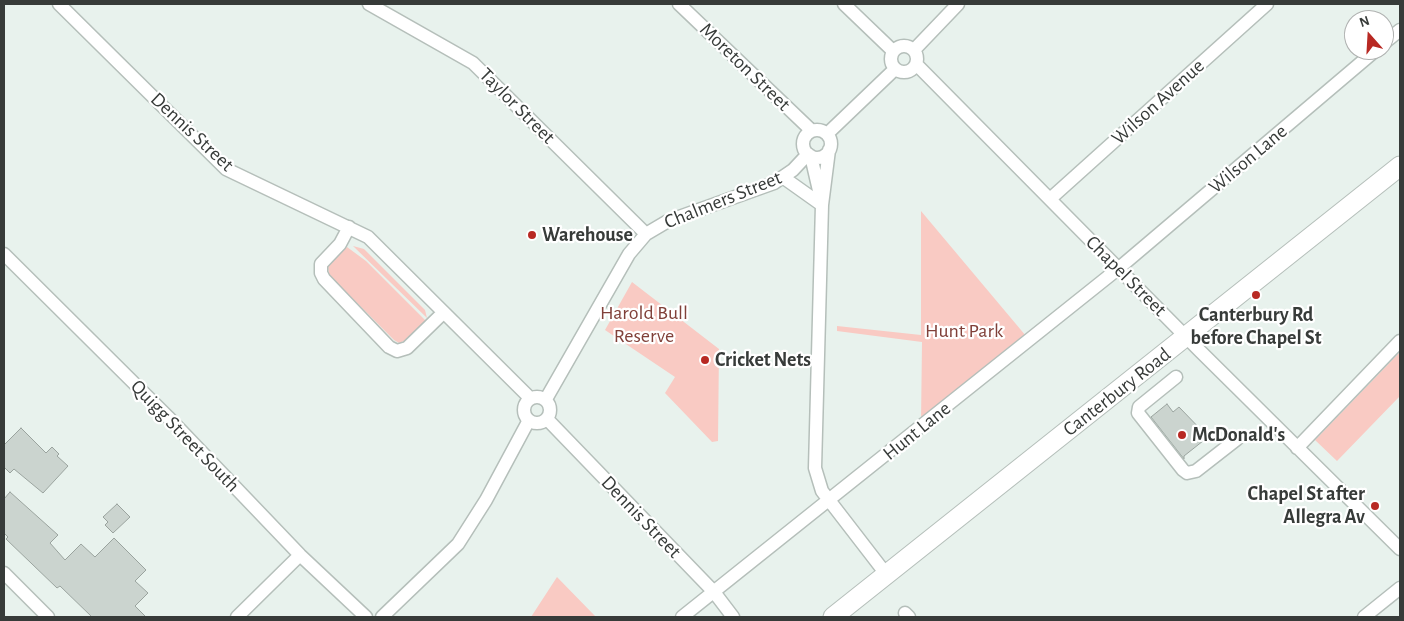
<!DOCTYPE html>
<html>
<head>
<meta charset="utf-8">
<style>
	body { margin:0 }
	#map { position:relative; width:1404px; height:621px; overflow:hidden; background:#e8f2ed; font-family:"Alegreya Sans",sans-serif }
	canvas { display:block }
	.frame { position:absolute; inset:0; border:5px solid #373b39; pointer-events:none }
	.north { position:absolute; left:1344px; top:10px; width:50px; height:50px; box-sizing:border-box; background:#fff; border:1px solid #afb1b0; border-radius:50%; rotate:341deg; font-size:14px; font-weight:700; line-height:20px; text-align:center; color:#373b39 }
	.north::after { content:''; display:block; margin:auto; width:18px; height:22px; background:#b82923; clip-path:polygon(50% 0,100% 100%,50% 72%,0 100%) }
</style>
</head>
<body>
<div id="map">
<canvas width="1404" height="621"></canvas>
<div class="frame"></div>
<div class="north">N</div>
</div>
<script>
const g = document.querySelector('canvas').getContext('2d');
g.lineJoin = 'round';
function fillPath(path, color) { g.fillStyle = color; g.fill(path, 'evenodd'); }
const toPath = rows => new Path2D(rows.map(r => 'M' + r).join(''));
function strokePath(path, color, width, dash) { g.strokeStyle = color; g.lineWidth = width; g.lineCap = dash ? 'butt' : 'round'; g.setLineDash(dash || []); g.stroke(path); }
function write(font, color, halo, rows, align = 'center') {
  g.font = font + ' "Alegreya Sans",sans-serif'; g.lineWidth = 4.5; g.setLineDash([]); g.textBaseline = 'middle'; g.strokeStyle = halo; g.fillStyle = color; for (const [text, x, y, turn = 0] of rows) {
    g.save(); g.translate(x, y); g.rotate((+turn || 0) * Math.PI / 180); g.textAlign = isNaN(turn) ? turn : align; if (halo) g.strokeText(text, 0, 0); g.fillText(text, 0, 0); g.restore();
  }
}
const green = toPath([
	[921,211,1026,336,921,422,922,342,837,331,837,326,921,335],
	[353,246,364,249,425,310,427,318],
	[347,247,366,261,426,321,404,341,399,343,394,340,329,275,328,266],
	[632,282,719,349,718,441,712,442,665,393,675,377,605,330],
	[1400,352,1400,396,1337,461,1315,440],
	[557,577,596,617,531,617]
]);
const building = toPath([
	[1167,404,1173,412,1179,407,1208,437,1184,456,1184,459,1151,417,1167,404],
	[21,428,46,453,52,447,59,454,57,456,68,466,43,493,14,469,10,473,4,467,4,445,21,428],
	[10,492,58,535,50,543,65,560,81,544,95,557,114,538,146,570,135,581,148,593,135,606,146,617,92,617,60,586,57,588,6,539,8,537,4,533,4,499,10,492],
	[117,504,130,517,113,533,105,525,108,522,103,517,117,504]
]);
const minor = toPath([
	[59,4,226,169,368,237,530,398],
	[369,4,473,63,646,234],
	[679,4,812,131],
	[844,4,893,51],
	[1384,43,1400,30],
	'891 59a13 13 0 1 1 26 0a13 13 0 1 1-26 0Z',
	[914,50,958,4],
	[916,64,1200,351,1400,549],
	'803 144a14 14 0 1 1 28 0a14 14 0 1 1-28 0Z',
	[827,134,895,69],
	[829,150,822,205,815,468,822,491,886,574],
	[811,156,820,195],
	[784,178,822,205],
	[1050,199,1267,4],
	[349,227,340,244,321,264,321,273,324,279,389,347,397,351,407,348,443,313],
	[4,254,168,417,300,555,366,617],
	[1176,377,1139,407,1138,413,1183,470,1187,473,1196,471,1237,439],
	'524 410a13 13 0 1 1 26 0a13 13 0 1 1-26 0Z',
	[546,399,629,254,646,234,668,221,774,183,793,170,808,154],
	[547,419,714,592,733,617],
	[1297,448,1400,341],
	[4,573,48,617],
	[905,613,909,617],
	[237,617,300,555],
	[382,617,458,544,486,500,529,420],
	[682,617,1119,268,1376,50],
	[1364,617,1400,588]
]);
const highway = toPath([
	[833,617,1400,166]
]);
const markers = [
	[532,235,5,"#b82923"],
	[1256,295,5,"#b82923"],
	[705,360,5,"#b82923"],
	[1182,435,5,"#b82923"],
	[1375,506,5,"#b82923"]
];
const streetNames = [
	["Moreton Street",745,67,44],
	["Wilson Avenue",1158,102,-42],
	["Taylor Street",517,106,45],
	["Dennis Street",192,132,43],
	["Wilson Lane",1248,159,-40],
	["Chalmers Street",723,200,-22],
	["Chapel Street",1126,276,45],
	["Canterbury Road",1117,392,-38],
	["Hunt Lane",917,431,-39],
	["Quigg Street South",185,436,46],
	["Dennis Street",641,517,46]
];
const poiNames = [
	["Warehouse",542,235],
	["Canterbury Rd",1256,315,"center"],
	["before Chapel St",1256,338,"center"],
	["Cricket Nets",715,360],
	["McDonald's",1192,435],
	["Chapel St after",1365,494,"right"],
	["Allegra Av",1365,517,"right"]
];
const parkNames = [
	["Harold Bull",644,313],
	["Reserve",644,336],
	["Hunt Park",964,331]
];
fillPath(green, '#f9cac3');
fillPath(building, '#cbd4cf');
strokePath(building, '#9aa39e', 1);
strokePath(minor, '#b5bfba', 15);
strokePath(highway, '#b5bfba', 21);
strokePath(minor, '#fff', 12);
strokePath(highway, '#fff', 19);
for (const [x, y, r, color] of markers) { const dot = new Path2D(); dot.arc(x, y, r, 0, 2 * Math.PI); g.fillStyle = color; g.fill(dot); strokePath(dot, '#fff', 2); }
write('20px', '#373b39', '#fff', streetNames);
write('bold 20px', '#373b39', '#fff', poiNames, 'left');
write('20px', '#804039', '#fff', parkNames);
</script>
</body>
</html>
